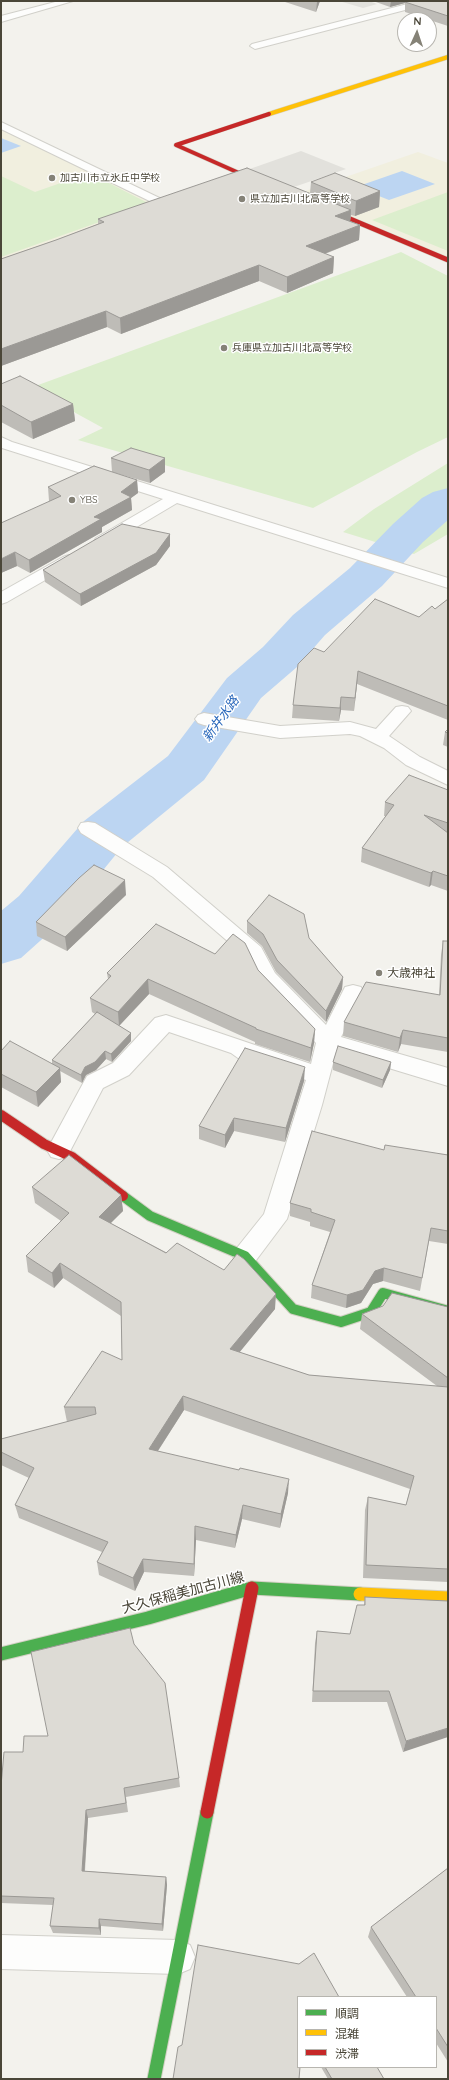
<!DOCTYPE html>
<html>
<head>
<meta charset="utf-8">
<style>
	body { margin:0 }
	#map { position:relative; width:449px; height:2080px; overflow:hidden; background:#f3f2ed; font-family:Quicksand,"Noto Sans JP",sans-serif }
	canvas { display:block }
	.frame { position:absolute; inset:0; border:2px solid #4a4638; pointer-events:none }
	.legend { position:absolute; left:297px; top:1996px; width:140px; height:72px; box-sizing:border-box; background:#fff; border:1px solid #b7b5af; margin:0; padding:5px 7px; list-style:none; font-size:12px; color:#4a4638 }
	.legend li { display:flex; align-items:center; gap:8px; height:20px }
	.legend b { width:20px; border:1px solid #b7b5af }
	.north { position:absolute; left:397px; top:12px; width:40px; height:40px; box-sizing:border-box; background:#fff; border:1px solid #b7b5af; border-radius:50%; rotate:3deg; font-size:11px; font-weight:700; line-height:16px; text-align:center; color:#4a4638 }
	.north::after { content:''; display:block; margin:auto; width:14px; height:18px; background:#858277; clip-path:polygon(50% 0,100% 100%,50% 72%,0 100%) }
</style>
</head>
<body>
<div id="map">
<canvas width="449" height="2080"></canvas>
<div class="frame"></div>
<ul class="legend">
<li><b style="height:5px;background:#4caf50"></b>順調</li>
<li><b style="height:5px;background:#ffc107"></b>混雑</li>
<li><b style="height:5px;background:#c62828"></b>渋滞</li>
</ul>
<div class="north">N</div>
</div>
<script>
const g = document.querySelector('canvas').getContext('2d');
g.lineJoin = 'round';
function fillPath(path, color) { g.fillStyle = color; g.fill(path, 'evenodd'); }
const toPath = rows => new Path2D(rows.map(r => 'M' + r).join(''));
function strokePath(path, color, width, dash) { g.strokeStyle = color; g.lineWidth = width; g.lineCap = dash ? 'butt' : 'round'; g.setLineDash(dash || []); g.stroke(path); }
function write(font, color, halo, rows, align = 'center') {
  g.font = font + ' Quicksand,"Noto Sans JP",sans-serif'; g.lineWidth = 3; g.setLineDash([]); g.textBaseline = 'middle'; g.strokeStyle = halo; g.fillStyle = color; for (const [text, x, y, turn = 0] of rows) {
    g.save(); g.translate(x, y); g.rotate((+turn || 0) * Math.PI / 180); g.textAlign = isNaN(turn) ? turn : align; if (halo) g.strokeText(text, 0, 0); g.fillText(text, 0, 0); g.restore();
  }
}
const education = toPath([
	[1,128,152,202,152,205,1,260],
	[418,152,448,163,448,257,302,195,305,191]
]);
const green = toPath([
	[89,173,150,204,1,257,1,176,35,192],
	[448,192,448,251,372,220],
	[401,252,448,276,448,437,417,452,313,508,78,440,103,428,30,388],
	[448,463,448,534,414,554,343,532,374,509]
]);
const parking = toPath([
	[339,1,369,1,377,4,363,8],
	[301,151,346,169,294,187,244,171]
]);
const water = toPath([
	[1,138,21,146,1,153],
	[402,171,435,184,389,200,356,187]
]);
const river = toPath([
	[448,488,448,520,423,542,382,586,325,635,297,667,261,698,204,780,122,847,59,924,21,958,1,964,1,911,19,896,84,821,168,756,227,678,263,647,293,615,350,568,393,524,422,498,433,492,448,488]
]);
const street = toPath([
	[59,1,73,1,1,22,1,16,59,1],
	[419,1,433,1,432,3,255,49,250,46,252,44,419,1],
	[1,122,170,203,172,205,170,207,162,207,1,129,1,122],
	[1,437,12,442,448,578,448,588,177,503,108,544,96,544,94,541,96,538,163,499,2,448,1,437],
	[69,555,75,557,77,560,75,563,7,602,1,604,1,592,63,557,69,555],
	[402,706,408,707,411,711,389,736,420,757,448,771,448,785,406,765,384,748,360,736,350,734,280,738,204,725,198,723,195,719,198,715,204,713,280,726,350,722,376,729,396,707,402,706],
	[88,822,95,823,167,867,261,947,275,973,326,1025,345,987,353,985,361,987,364,993,341,1037,448,1068,448,1086,336,1052,322,1105,287,1219,254,1263,245,1266,236,1263,233,1256,236,1249,264,1214,306,1080,238,1058,231,1053,169,1032,129,1075,103,1088,67,1157,59,1159,51,1157,47,1150,87,1076,113,1063,155,1018,166,1015,311,1064,316,1043,259,983,246,957,153,877,81,833,78,828,81,823,88,822],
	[1,1935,178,1940,190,1945,195,1957,190,1969,178,1974,1,1969,1,1935]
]);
const fastFar1 = toPath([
	[123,1196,150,1216,245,1256,293,1309,341,1322,371,1312,383,1293,448,1311]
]);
const fast = toPath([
	[1,1654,148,1618,252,1588,360,1594],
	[154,2079,207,1812]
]);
const slowFar1 = toPath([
	[269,114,448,57]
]);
const slow = toPath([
	[360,1594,448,1598]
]);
const jamFar3 = toPath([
	[257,181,176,145,269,114]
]);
const jamFar2 = toPath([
	[255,180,262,183],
	[324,208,448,260]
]);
const jamFar1 = toPath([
	[1,1115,44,1144,72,1157,123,1196]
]);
const jam = toPath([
	[207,1812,252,1588]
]);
const wall = toPath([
	[282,1,320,1,316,12],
	[373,1,448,1,448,26,405,12,405,3,390,7],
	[311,182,380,191,379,207,355,216,351,215,350,221,360,225,359,240,325,254,334,257,333,273,287,293,259,281,121,334,107,327,1,366,1,259,56,240,98,224,98,219,310,193],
	[1,384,73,404,75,421,33,439,1,422],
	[111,458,165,458,165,472,150,483,112,472],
	[137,480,138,493,131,498,132,510,102,527,102,532,30,573,17,566,1,573,49,501,48,487],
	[170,546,156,565,81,606,45,582,43,570],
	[448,599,448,720,357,684,354,711,341,710,339,721,292,718,293,705,324,652,419,617,435,609],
	[448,729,448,747,443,745,445,732],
	[448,790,448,891,431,885,429,887,361,862,362,848,386,816,384,816,385,802],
	[126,895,67,951,37,936,36,922],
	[247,921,309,938,343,977,342,989,326,1022,276,972,262,946,247,933],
	[443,941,448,941,448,1052,401,1044,398,1052,343,1036,344,1022,439,995,441,955],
	[215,954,258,970,315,1029,314,1043,310,1062,255,1044,255,1042,149,994,119,1026,131,1033,131,1041,112,1062,106,1059,96,1070,86,1075,82,1083,60,1071,61,1082,38,1107,1,1087,1,1051,52,1064,52,1060,95,1014,92,1012,90,998,108,979,107,973],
	[333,1062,391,1062,390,1070,382,1088,333,1070],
	[304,1081,285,1142,234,1131,225,1148,199,1139,199,1126],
	[384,1150,448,1155,448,1244,429,1241,420,1291,383,1281,373,1284,361,1303,346,1308,311,1298,312,1285,330,1232,310,1226,310,1222,290,1216,290,1203],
	[32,1187,121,1195,123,1211,110,1223,275,1309,239,1352,309,1375,437,1386,360,1329,362,1314,448,1307,448,1582,363,1578,365,1510,368,1497,406,1505,410,1489,184,1410,158,1451,288,1493,280,1528,242,1519,235,1548,196,1540,194,1576,144,1572,135,1591,99,1575,97,1562,102,1552,19,1518,15,1505,29,1478,1,1465,1,1439,67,1422,64,1407,122,1360,121,1316,63,1278,54,1288,28,1272,26,1256,61,1221,35,1203],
	[365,1597,448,1601,403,1752,387,1702,312,1702,315,1643,317,1631,350,1634,364,1605],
	[134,1644,179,1778,180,1787,126,1797,128,1812,88,1818,85,1871,166,1877,167,1885,163,1931,101,1926,101,1935,53,1933,50,1926,53,1905,1,1903,1,1786,23,1752,48,1736],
	[448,1868,448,2062,436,2043,436,1997,407,1997,368,1937,371,1927],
	[321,2067,377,2067,384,2079,328,2079]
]);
const shadedWall = toPath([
	[317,1,320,1,316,12,317,2],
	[391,1,413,1,405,2,405,3,390,7],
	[380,191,379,207,355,216,356,201],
	[351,210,350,225,335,216],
	[360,225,359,240,306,261,306,246],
	[334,257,333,273,287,293,287,277],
	[259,265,259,281,121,334,120,318],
	[106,311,107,327,1,366,1,349],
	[73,404,75,421,33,439,31,422],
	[165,458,165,472,150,483,149,470],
	[137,480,138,493,131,498,132,510,102,527,102,532,30,573,29,560,94,517,121,492],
	[170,534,170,546,156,565,81,606,80,594],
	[15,552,17,566,1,573,1,559],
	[358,671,357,684,354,711,355,698],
	[341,697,341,710,339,721,340,708],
	[433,871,431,885,429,887,431,873],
	[125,880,126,895,67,951,65,937],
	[343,977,342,989,326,1022,326,1011],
	[148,979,149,994,119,1026,118,1012],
	[315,1029,314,1043,310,1062,311,1048],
	[403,1030,401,1044,398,1052,400,1038],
	[131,1033,131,1041,112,1062,111,1054],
	[105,1051,106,1059,96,1070,86,1075,82,1083,81,1075,85,1067],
	[391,1062,390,1070,382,1088,383,1080],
	[305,1067,304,1081,285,1142,286,1128],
	[60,1068,61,1082,38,1107,36,1092],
	[234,1118,234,1131,225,1148,225,1135],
	[121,1195,123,1211,101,1233,99,1217],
	[60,1263,63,1278,54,1288,52,1273],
	[384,1268,383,1281,373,1284,361,1303,346,1308,347,1295,375,1271],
	[276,1294,275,1309,230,1364,230,1349],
	[183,1396,184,1410,150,1463,149,1449],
	[289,1479,288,1493,280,1528,281,1514],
	[243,1505,242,1519,235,1548,236,1535],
	[195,1526,196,1540,194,1576,194,1564],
	[143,1559,144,1572,135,1591,133,1578],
	[448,1728,448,1737,403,1752,406,1741],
	[86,1810,88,1818,84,1879,82,1871],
	[166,1877,167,1885,163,1931,162,1924],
	[99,1919,101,1926,101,1935,99,1928]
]);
const building = toPath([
	[410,1,448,1,448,16,405,2,410,1],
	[247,168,351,210,335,216,360,225,306,246,334,257,287,277,259,265,120,318,106,311,1,349,1,259,56,240,104,222,98,219,247,168],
	[335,173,380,191,356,201,311,182,335,173],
	[20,376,73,404,31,422,1,405,1,384,20,376],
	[131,448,165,458,149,470,111,458,131,448],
	[94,466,137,480,121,492,131,497,94,517,101,519,29,560,15,552,1,559,1,523,61,496,48,487,94,466],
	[122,524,170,534,156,553,80,594,43,570,122,524],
	[375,599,419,617,432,606,435,609,448,599,448,706,358,671,355,698,341,697,340,708,293,705,298,664,314,648,324,652,375,599],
	[448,729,448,733,445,732,448,729],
	[409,775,448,790,448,823,424,815,448,833,448,876,433,871,431,873,362,848,394,805,385,802,409,775],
	[94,865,125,880,65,937,36,922,79,878,94,865],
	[269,895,304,914,309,938,343,977,326,1011,277,960,263,934,247,921,269,895],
	[156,924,215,954,233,934,245,943,258,970,315,1029,311,1048,256,1029,256,1028,148,979,118,1012,90,998,111,976,107,973,156,924],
	[443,941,448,941,448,1038,403,1030,400,1038,344,1022,366,982,440,995,443,941],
	[97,1012,131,1033,111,1054,105,1051,95,1062,85,1067,81,1075,52,1060,97,1012],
	[10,1041,60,1068,36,1092,1,1074,1,1051,10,1041],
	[338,1046,391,1062,383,1080,333,1062,338,1046],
	[245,1048,305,1067,286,1128,234,1118,225,1135,199,1126,245,1048],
	[312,1131,384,1150,385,1145,448,1155,448,1231,431,1228,422,1278,384,1268,375,1271,363,1290,347,1295,312,1285,335,1220,311,1212,311,1209,290,1203,312,1131],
	[69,1155,121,1195,99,1217,166,1253,177,1243,224,1270,237,1254,244,1259,276,1294,230,1349,309,1375,448,1387,448,1569,366,1565,368,1497,406,1505,414,1476,183,1396,149,1449,239,1470,240,1468,289,1479,281,1514,243,1505,236,1535,195,1526,194,1564,143,1559,133,1578,97,1562,108,1542,15,1505,34,1468,1,1452,1,1439,96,1414,95,1407,64,1407,102,1351,122,1360,121,1302,60,1263,52,1273,26,1256,69,1213,32,1187,69,1155],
	[392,1293,448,1307,448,1378,362,1314,383,1306,392,1293],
	[365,1597,448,1601,448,1728,406,1741,389,1691,313,1691,317,1631,350,1634,357,1605,365,1605,365,1597],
	[130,1628,134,1644,165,1683,179,1778,124,1788,126,1803,86,1810,82,1871,166,1877,162,1924,99,1919,99,1928,50,1926,54,1898,1,1896,1,1786,4,1752,23,1752,24,1736,48,1736,31,1652,130,1628],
	[448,1868,448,2047,436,2028,436,1997,416,1997,371,1927,448,1868],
	[198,1945,299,1964,314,1953,339,1997,298,1997,298,2067,300,2067,299,2079,173,2079,178,2047,182,2045,198,1945],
	[325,2067,377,2067,384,2079,332,2079,325,2067]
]);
const markers = [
	[52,178,4,"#858277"],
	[242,199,4,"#858277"],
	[224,348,4,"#858277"],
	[72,500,4,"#858277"],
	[379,973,4,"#858277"]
];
const farPoinames = [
	["加古川市立氷丘中学校",60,178],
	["県立加古川北高等学校",250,199],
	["兵庫県立加古川北高等学校",232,348],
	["YBS",80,500]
];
const poiNames = [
	["大歳神社",387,973]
];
const waterNames = [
	["新井水路",221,719,-54]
];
const nearStreetnames = [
	["大久保稲美加古川線",183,1593,-15]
];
fillPath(education, '#f1efdf');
fillPath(green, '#dceecd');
fillPath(parking, '#e2e1dc');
fillPath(water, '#bcd5f2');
fillPath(river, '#bcd5f2');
strokePath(street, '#d1d0ca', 2);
strokePath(fastFar1, '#d3d0c4', 12);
strokePath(fast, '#d3d0c4', 15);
strokePath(slowFar1, '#d3d0c4', 5);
strokePath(slow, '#d3d0c4', 15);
strokePath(jamFar3, '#d3d0c4', 5);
strokePath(jamFar2, '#d3d0c4', 6);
strokePath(jamFar1, '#d3d0c4', 12);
strokePath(jam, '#d3d0c4', 15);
fillPath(street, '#fdfdfc');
strokePath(fastFar1, '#4caf50', 10);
strokePath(fast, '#4caf50', 13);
strokePath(slowFar1, '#ffc107', 4);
strokePath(slow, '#ffc107', 13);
strokePath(jamFar3, '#c62828', 4);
strokePath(jamFar2, '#c62828', 5);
strokePath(jamFar1, '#c62828', 10);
strokePath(jam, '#c62828', 13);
fillPath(wall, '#bebcb7');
fillPath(shadedWall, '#9b9995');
fillPath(building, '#dddbd5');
strokePath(building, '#9b9995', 1);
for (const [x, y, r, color] of markers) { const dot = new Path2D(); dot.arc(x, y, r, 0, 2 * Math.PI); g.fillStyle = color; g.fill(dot); strokePath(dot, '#fff', 1.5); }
write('10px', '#4a4638', '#fff', farPoinames, 'left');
write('12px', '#4a4638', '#fff', poiNames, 'left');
write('italic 13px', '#2b69bc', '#fff', waterNames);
write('14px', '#4a4638', '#fff', nearStreetnames);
</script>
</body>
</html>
